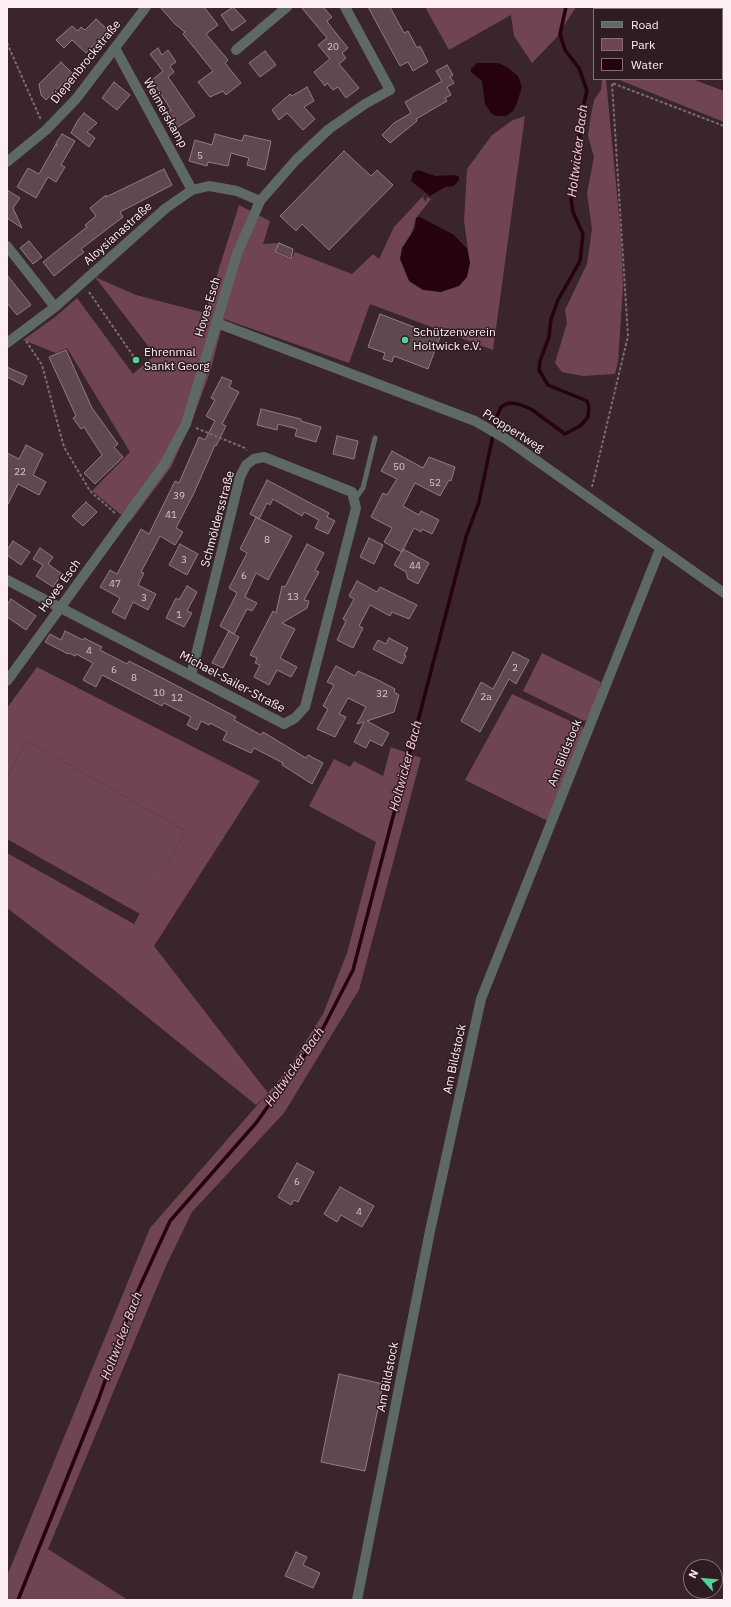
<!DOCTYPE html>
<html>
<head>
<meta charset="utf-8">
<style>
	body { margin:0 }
	#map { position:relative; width:731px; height:1607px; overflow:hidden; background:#3a252b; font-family:"IBM Plex Sans",sans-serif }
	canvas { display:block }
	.frame { position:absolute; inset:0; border:8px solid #fdeef2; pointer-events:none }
	.legend { position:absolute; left:593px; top:8px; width:130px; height:72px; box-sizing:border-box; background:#2f1c22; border:1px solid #817075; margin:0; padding:5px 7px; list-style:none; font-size:12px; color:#fdeef2 }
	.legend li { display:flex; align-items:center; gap:8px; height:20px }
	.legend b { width:20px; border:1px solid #817075 }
	.north { position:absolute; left:683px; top:1559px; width:40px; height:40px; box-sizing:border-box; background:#2f1c22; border:1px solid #817075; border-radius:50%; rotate:297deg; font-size:11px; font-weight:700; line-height:16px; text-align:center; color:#fdeef2 }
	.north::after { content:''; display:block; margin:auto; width:14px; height:18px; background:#4ed399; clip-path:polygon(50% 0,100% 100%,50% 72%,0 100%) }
</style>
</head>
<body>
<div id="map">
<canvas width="731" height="1607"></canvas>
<div class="frame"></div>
<ul class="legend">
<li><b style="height:5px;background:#5f6964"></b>Road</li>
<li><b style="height:11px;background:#6f4552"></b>Park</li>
<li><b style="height:11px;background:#260210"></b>Water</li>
</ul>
<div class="north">N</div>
</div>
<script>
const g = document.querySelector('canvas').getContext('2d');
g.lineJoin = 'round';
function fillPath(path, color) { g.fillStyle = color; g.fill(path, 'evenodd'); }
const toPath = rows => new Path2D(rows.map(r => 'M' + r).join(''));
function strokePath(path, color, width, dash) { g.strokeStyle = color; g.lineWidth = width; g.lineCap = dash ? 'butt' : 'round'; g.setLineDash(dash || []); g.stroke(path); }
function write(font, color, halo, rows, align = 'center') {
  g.font = font + ' "IBM Plex Sans",sans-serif'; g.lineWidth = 3; g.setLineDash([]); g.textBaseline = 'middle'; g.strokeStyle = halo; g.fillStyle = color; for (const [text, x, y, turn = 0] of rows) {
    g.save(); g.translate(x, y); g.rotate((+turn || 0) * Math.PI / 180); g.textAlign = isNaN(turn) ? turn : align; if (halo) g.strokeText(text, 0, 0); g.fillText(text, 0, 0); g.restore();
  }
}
const green = toPath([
	[542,653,601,682,591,718,584,721,523,691],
	[512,694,583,727,585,734,550,822,465,780],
	[27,741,186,831,140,914,7,839,7,777],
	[391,747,421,758,359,990,284,1113,192,1212,165,1268,48,1549,128,1600,7,1600,7,1576,150,1228,287,1071,323,1014,347,953,376,842,309,806,334,759,350,767,354,761,383,776]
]);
const forest = toPath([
	[425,7,576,7,556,38,532,63,514,36,511,15,449,50],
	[602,79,606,79,621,237,623,287,618,362,615,374,583,376,562,372,555,363,567,323,565,310,587,264,592,229,587,193,594,157,588,136,591,115,594,100,601,90],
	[617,79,692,79,724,91,724,122],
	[525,116,493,350,370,304,349,363,224,319,210,372,192,421,171,467,130,522,92,491,130,452,67,348,56,353,23,340,55,317,77,298,133,374,155,355,95,277,136,295,205,313,239,205,270,221,263,244,279,243,275,253,291,260,295,252,352,274,373,254,379,259,394,227,424,195,423,198,426,202,427,197,431,199,416,218,411,235,470,263,464,221,467,169,492,135,513,120],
	[37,667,260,781,154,946,268,1093,256,1105,109,986,7,908,7,853,134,924,186,831,27,741,7,777,7,708]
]);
const water = toPath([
	[477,63,498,63,507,67,518,76,522,87,517,103,513,111,506,116,496,116,491,113,485,104,482,81,471,72,471,69],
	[418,170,435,176,456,175,459,177,459,180,454,186,445,187,430,196,411,181,413,173],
	[420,217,454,235,467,249,470,263,467,277,459,286,441,292,423,290,409,281,400,259,402,248,415,228,416,218]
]);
const stream = toPath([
	[18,1600,99,1398,134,1299,170,1221,256,1123,320,1034,353,970,466,537,479,502,497,416,501,407,506,404,512,403,521,405,531,409,565,434,580,426,588,417,589,407,587,401,548,385,539,370,540,361,549,337,551,319,558,300,580,261,583,234,573,212,571,199,579,156,581,114,587,91,579,68,565,50,560,34,566,7]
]);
const building = toPath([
	[160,7,204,7,218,25,206,34,228,60,225,63,241,83,226,95,223,91,210,97,198,82,213,71,183,34,185,32,175,24,160,7],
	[233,7,246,21,232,31,221,15,233,7],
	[301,7,323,7,332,17,327,21,331,27,348,48,342,53,346,58,339,64,359,88,346,98,338,87,333,90,327,83,325,86,314,72,330,59,318,45,327,38,301,7],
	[368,7,390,7,404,33,408,31,417,48,420,46,428,62,413,71,408,62,400,66,368,7],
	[96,19,108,30,86,53,72,40,64,48,56,40,72,26,78,31,81,27,85,30,96,19],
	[158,48,162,55,168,50,176,62,170,66,174,72,168,77,195,116,175,129,165,114,171,110,152,80,163,71,150,54,158,48],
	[265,51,276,65,260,77,249,63,265,51],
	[61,62,73,74,46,100,41,95,39,84,61,62],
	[447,65,453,75,450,77,454,83,447,87,451,95,445,98,447,101,416,119,417,121,390,143,382,135,394,123,411,113,405,102,442,81,436,71,447,65],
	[114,82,130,95,117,110,102,98,114,82],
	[307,87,314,101,304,107,315,119,303,130,287,113,279,120,272,110,290,94,292,96,307,87],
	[84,113,97,123,87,132,95,138,89,147,71,133,78,120,84,113],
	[62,134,75,141,61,165,65,167,56,182,48,177,36,198,17,187,28,168,39,174,56,144,57,146,56,143,62,134],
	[215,134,242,141,244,135,271,141,265,170,247,165,249,158,231,153,228,166,208,162,207,166,189,161,195,140,212,145,215,134],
	[344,151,371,176,377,170,393,185,329,250,302,224,296,231,280,216,344,151],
	[164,169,172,185,120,212,123,217,81,249,84,252,54,276,43,262,87,227,85,225,96,216,90,208,106,195,106,197,164,169],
	[7,190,20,198,13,208,22,228,7,218,7,190],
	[29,241,42,257,33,264,20,248,29,241],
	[279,243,293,249,291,259,275,252,279,243],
	[7,275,31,305,17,315,7,303,7,275],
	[380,314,440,337,428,369,394,356,392,362,383,359,385,353,368,347,380,314],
	[66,350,92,408,118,444,114,447,123,457,95,484,84,473,102,455,84,427,81,429,73,418,76,416,49,357,66,350],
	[7,367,27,376,23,385,7,377,7,367],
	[222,377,232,381,229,387,239,392,222,424,226,426,216,446,215,445,194,493,176,528,183,532,175,545,160,536,141,572,144,573,138,585,156,594,148,610,133,602,125,619,112,612,120,598,100,587,110,570,117,574,141,529,149,534,175,481,179,483,199,437,205,440,215,421,206,416,215,400,211,398,222,377],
	[261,409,301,419,301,421,321,427,316,442,295,436,297,429,278,424,277,430,257,425,261,409],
	[337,436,358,441,354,459,333,454,337,436],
	[26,445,43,454,33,475,46,482,39,495,18,484,7,506,7,453,19,459,26,445],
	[392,451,423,468,429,457,455,467,451,481,449,480,440,496,415,483,403,506,419,515,421,511,439,520,432,534,422,529,421,532,414,528,402,552,384,542,392,528,371,517,383,493,387,495,397,479,381,471,392,451],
	[267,480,329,513,327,517,335,521,328,534,315,528,319,520,304,512,302,516,273,499,270,505,267,503,259,519,250,514,267,480],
	[86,502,97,512,83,526,72,516,86,502],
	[256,517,292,536,268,580,256,573,245,597,257,603,252,611,247,609,234,634,220,626,237,593,229,588,247,553,240,549,256,517],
	[369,538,383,545,374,564,360,557,369,538],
	[13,541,30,552,21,565,7,555,7,550,13,541],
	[180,544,198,554,187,575,169,565,180,544],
	[307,544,324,553,315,570,319,572,304,600,309,601,307,608,282,623,295,629,280,658,297,667,291,677,277,670,269,685,254,677,260,665,255,663,257,658,250,655,273,611,276,613,282,586,285,587,307,544],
	[40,548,53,557,48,564,62,574,53,587,36,576,43,565,33,559,40,548],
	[403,549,429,563,418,584,408,579,406,572,394,565,403,549],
	[357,581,377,592,380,587,417,605,409,619,392,612,390,616,370,605,359,626,363,628,353,648,337,640,346,621,343,619,354,599,349,596,357,581],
	[187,586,197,592,187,611,192,613,184,627,166,618,176,598,179,600,187,586],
	[11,599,36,616,26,630,7,617,7,605,11,599],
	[65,631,83,640,84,638,102,647,100,650,127,664,129,661,166,680,236,717,234,720,261,735,263,732,306,758,308,755,323,763,312,784,287,768,282,765,283,763,254,748,251,753,223,740,227,732,210,723,209,725,201,721,197,730,187,725,191,717,164,703,162,706,102,675,96,687,83,680,93,663,76,654,75,656,69,653,68,654,45,642,50,634,61,640,65,631],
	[229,631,239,637,223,668,212,663,229,631],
	[389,638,408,648,404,655,406,656,402,664,373,649,378,640,386,644,389,638],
	[513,652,529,660,516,684,509,679,480,732,461,721,481,682,493,689,513,652],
	[336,666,355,676,358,671,378,680,395,689,394,692,399,695,394,712,367,721,389,733,382,746,370,740,366,748,354,742,364,722,357,724,366,707,348,698,339,714,346,717,335,737,317,729,328,709,323,706,334,685,327,682,336,666],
	[297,1163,314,1172,298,1202,294,1200,291,1205,278,1197,297,1163],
	[340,1187,374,1206,362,1227,341,1215,337,1222,324,1214,340,1187],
	[339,1374,383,1384,365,1471,321,1462,339,1374],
	[296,1552,307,1557,303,1565,320,1573,313,1588,285,1576,296,1552]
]);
const path = toPath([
	[7,43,41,120],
	[89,292,136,360],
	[26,341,42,365,64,447,90,491,116,514],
	[196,428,245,448,247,450],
	[592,487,628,336,612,83,724,126]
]);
const service = toPath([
	[355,499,363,488,375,438]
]);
const minor = toPath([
	[115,48,192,190],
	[236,50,287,7],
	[7,162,46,130,76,99,146,7],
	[7,246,55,307],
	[217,323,475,421,506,439,724,593],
	[7,343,55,307,166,208,192,190,209,186,237,191,260,201],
	[7,580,284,724,295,718,305,707,356,508,352,492,264,457,254,459,246,465,240,477,191,675],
	[7,681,164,465,186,424,237,254,260,201,296,160,329,129,365,104,390,90,345,7],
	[357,1600,430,1231,481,999,660,549]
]);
const markers = [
	[405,340,4,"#4ed399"],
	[136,360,4,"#4ed399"]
];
const numberNames = [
	["20",333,47],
	["5",200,156],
	["50",399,467],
	["22",20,472],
	["52",435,483],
	["39",179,496],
	["41",171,515],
	["8",267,540],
	["3",184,560],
	["44",415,566],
	["6",244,576],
	["47",115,584],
	["13",293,597],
	["3",144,598],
	["1",179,615],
	["4",89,651],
	["2",515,668],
	["6",114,670],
	["8",134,678],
	["10",159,693],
	["32",382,694],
	["2a",486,697],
	["12",177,698],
	["6",297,1182],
	["4",359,1212]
];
const streetNames = [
	["Diepenbrockstraße",86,62,-51],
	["Weimerskamp",165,113,61],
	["Aloysianastraße",118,234,-42],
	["Hoves Esch",208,307,-73],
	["Proppertweg",513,431,32],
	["Schmöldersstraße",218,519,-75],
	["Hoves Esch",60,586,-54],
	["Michael-Sailer-Straße",232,682,28],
	["Am Bildstock",565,753,-68],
	["Am Bildstock",455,1059,-78],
	["Am Bildstock",388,1377,-79]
];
const poiNames = [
	["Schützenverein",413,333],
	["Holtwick e.V.",413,347],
	["Ehrenmal",144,353],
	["Sankt Georg",144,367]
];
const waterNames = [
	["Holtwicker Bach",578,151,-83],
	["Holtwicker Bach",406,766,-75],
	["Holtwicker Bach",295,1067,-55],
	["Holtwicker Bach",122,1336,-69]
];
fillPath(green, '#6f4552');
fillPath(forest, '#714452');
fillPath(water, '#260210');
strokePath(stream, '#260210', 3.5);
fillPath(building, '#5f494f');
strokePath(building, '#937a81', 1);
strokePath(path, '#7f6c71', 2, [3, 2]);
strokePath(service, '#5f6964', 5);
strokePath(minor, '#5f6964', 10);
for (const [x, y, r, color] of markers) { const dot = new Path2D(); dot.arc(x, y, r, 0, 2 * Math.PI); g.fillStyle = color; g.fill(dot); strokePath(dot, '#2f1c22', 1.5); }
write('10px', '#d6c5c9', null, numberNames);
write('12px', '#fdeef2', '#2f1c22', streetNames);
write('12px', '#fdeef2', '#2f1c22', poiNames, 'left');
write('italic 13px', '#fdcdda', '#2f1c22', waterNames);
</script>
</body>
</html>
